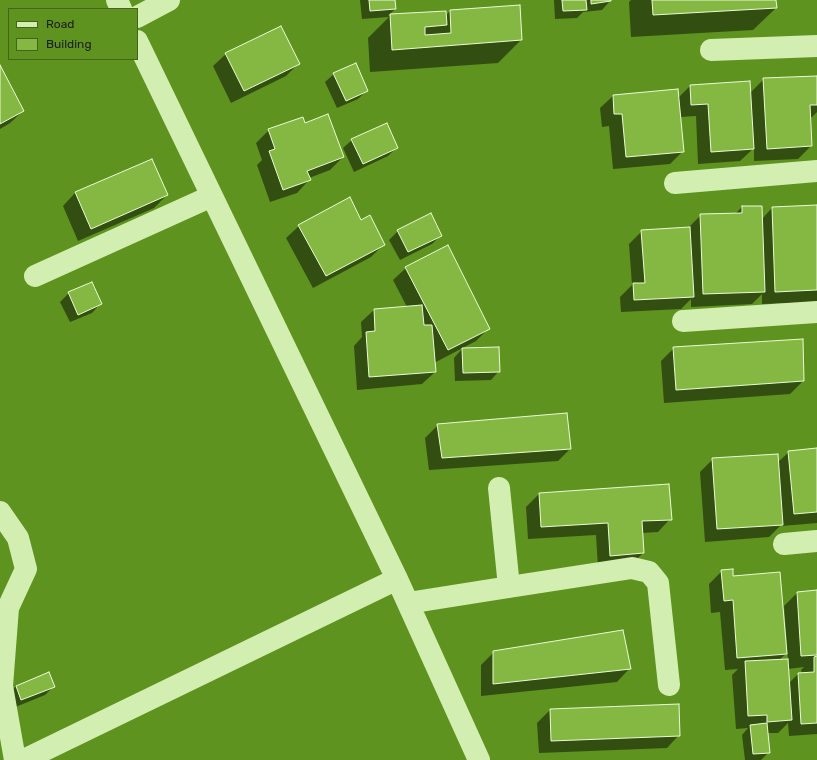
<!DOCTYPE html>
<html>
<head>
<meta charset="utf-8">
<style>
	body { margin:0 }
	#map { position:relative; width:817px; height:760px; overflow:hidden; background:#5e931f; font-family:Rubik,sans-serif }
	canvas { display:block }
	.legend { position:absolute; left:8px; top:8px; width:130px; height:52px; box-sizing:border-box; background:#5e931f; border:1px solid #44641e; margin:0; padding:5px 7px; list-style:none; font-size:12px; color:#1d1d1d }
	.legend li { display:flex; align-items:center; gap:8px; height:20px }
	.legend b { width:20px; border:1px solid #44641e }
</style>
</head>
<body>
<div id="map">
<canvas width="817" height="760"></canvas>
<ul class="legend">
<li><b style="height:5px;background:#d3eeb1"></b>Road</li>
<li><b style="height:11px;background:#85b843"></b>Building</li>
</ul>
</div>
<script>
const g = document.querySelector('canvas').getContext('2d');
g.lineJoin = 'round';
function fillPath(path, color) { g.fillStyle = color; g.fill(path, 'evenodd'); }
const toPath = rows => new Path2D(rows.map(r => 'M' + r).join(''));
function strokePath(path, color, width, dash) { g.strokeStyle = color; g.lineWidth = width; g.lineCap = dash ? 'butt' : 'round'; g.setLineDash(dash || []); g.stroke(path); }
const shadow = toPath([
	[360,0,394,0,395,9,388,16,445,12,445,16,450,11,519,6,521,40,498,63,370,72,368,38,389,17,362,19],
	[554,0,610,0,610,1,602,10,583,12,577,18,555,19],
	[631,0,775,0,776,8,753,30,631,37,629,2],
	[226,54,298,64,286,76,231,103,213,66],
	[0,67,23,111,10,123,0,129],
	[334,74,367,90,358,99,337,108,325,82],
	[817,77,817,112,812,117,809,117,811,146,798,159,754,161,754,148,740,161,698,164,696,116,680,117,683,151,670,164,613,169,609,126,602,127,600,108,613,96,678,98,690,86,750,93,764,79],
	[304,124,343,157,330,170,309,178,309,180,297,193,270,202,257,165,262,160,256,143,269,130],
	[352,140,397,147,388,156,354,172,343,148],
	[75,193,167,195,154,208,78,241,63,206],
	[817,206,817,302,762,304,762,294,752,304,691,307,691,299,681,309,621,312,620,297,632,285,629,244,642,231,688,228,701,215,735,214,742,207,762,219,772,208],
	[361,221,384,244,371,257,313,288,286,238,299,226],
	[398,231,441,235,432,244,400,260,389,240],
	[406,268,489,328,476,341,434,363,435,372,422,384,357,390,354,346,362,337,361,322,374,310,407,307,393,280],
	[69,293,100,304,92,313,70,322,60,302],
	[802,340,803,381,790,394,664,403,661,361,674,348],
	[462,349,499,371,491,380,455,381,454,358],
	[438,425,570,449,558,461,429,470,425,438],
	[817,449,817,523,782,526,782,524,769,537,705,542,700,472,713,459,777,463,789,452],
	[539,494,670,519,658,532,642,533,643,553,630,566,598,568,596,535,528,539,526,507],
	[722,571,732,577,786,654,779,660,788,660,784,606,797,593,817,591,817,734,789,736,788,723,778,733,767,733,769,752,761,760,745,760,742,735,748,728,736,729,732,675,738,669,725,670,720,612,711,613,709,584],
	[804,667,801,670,802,674,798,674,789,683,788,669],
	[494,652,629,669,617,682,481,696,481,665],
	[16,686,54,686,45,695,13,708,8,695],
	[550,710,679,735,667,748,539,753,537,723]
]);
const building = toPath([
	[369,0,395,0,396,9,370,11,369,0],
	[562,0,586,0,587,10,563,11,562,0],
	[591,0,611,0,611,1,591,4,591,0],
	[652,0,776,0,777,8,653,15,652,0],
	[520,5,522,40,392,50,390,14,446,11,447,25,425,27,425,35,451,33,450,10,520,5],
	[281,26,300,64,244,91,225,53,281,26],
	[356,63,368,91,346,101,333,73,356,63],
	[0,65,24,111,0,124,0,65],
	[817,76,817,105,810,105,812,146,767,149,763,78,817,76],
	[750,81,754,149,711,152,708,104,691,105,690,85,750,81],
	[678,89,684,152,626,157,622,114,614,114,613,95,678,89],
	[328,114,344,157,307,171,311,180,283,190,269,151,275,149,268,129,303,117,305,123,328,114],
	[387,123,398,148,363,164,351,139,387,123],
	[152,159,168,195,91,229,75,192,152,159],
	[350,197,361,220,370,215,385,245,326,276,298,225,350,197],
	[817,205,817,290,775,292,772,207,817,205],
	[742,206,762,206,765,292,703,294,700,214,742,213,742,206],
	[431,213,442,236,408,252,397,230,431,213],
	[690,227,694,297,634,300,633,283,645,283,641,230,690,227],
	[448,245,490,329,448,350,405,267,448,245],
	[92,282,102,304,78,315,68,292,92,282],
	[422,305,424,325,432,325,436,372,369,377,366,332,375,331,374,309,422,305],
	[803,339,804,381,676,390,673,347,803,339],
	[499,347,500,372,463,373,462,348,499,347],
	[567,413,571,449,442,458,437,424,567,413],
	[817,448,817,512,794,514,788,451,817,448],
	[778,454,783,525,717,529,712,458,778,454],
	[669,484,672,520,642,521,644,553,610,556,608,523,541,527,539,493,669,484],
	[733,569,733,576,780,572,787,654,737,658,733,600,724,601,721,570,733,569],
	[817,590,817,655,801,656,797,592,817,590],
	[623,630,631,669,493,684,493,651,623,630],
	[817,656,817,723,801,724,798,673,814,672,814,657,817,656],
	[788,659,792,720,767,722,767,715,748,716,745,661,788,659],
	[49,672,55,687,21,700,16,686,49,672],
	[679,704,680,736,551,741,550,709,679,704],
	[767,723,770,753,753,754,750,725,767,723]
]);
const minor = toPath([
	[117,0,121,9],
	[137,17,169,0],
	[137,41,397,579,479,760],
	[711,50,817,46],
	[675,183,817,171],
	[35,276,212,196],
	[683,321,817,312],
	[499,488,509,587],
	[0,512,18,538,26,569,8,608,2,686,15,760],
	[784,544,817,541],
	[408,603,509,587,632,568,649,572,658,583,669,685],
	[24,760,397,579]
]);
fillPath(shadow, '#0007');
fillPath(building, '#85b843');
strokePath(building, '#ebfad7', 1);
strokePath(minor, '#d3eeb1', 22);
</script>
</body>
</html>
